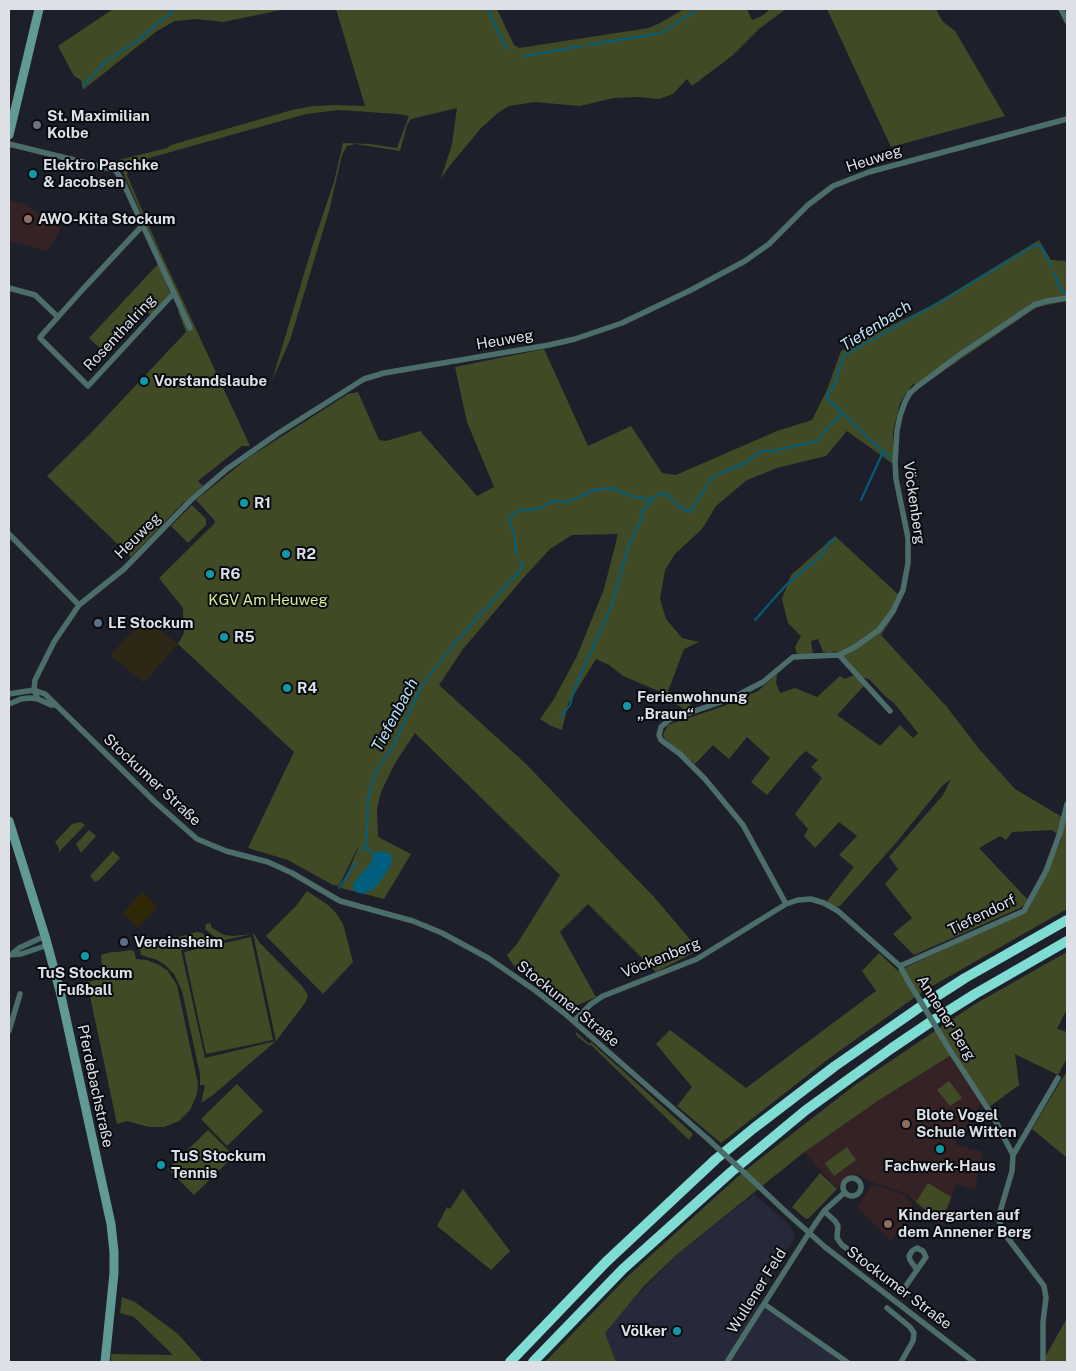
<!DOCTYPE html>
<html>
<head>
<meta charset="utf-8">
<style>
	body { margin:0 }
	#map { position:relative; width:1076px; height:1371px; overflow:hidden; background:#1d202a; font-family:"Public Sans",sans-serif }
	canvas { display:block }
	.frame { position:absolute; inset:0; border:10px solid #dee0e7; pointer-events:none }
</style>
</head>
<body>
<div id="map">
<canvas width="1076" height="1371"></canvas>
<div class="frame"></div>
</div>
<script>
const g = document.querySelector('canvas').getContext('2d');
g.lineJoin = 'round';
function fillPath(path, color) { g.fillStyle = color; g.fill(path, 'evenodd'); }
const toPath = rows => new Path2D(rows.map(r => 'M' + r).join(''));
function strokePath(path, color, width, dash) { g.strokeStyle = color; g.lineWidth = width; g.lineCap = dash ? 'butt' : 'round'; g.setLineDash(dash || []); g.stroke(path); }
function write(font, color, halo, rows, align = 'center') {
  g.font = font + ' "Public Sans",sans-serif'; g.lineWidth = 4; g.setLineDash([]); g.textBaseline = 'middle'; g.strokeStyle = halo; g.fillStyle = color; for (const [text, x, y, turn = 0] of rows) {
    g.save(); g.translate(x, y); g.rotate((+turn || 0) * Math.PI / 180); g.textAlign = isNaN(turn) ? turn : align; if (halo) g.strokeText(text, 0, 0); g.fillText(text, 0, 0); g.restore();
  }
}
const built = toPath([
	[754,1194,790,1225,795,1237,756,1303,843,1362,616,1362,605,1333,623,1310,675,1256]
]);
const industrial = toPath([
	[145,618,178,644,144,683,110,655]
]);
const education = toPath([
	[9,200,24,204,61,228,48,251,9,241],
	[951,1056,981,1104,954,1144,983,1152,975,1190,956,1184,943,1226,915,1203,908,1194,868,1181,859,1175,852,1174,837,1188,804,1152,879,1100],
	[872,1184,905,1195,913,1206,891,1241,857,1207]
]);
const green = toPath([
	[113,9,286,9,223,22,196,19,175,21,157,31,83,90,81,80,74,76,58,46],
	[336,9,497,9,514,45,519,48,649,28,660,23,684,9,747,9,752,20,762,16,770,9,786,9,759,29,733,55,692,86,687,79,673,94,659,99,638,97,614,98,580,106,534,102,509,106,499,112,481,128,448,168,441,179,452,144,457,108,411,119,407,125,400,151,356,144,347,146,342,155,329,211,290,340,272,381,313,244,334,182,343,143,370,144,397,148,409,116,398,114,338,110,306,114,135,162,129,168,127,175,158,247,250,446,242,446,198,481,203,486,182,504,131,557,47,476,90,434,186,332,178,311,183,308,125,177,119,160,167,148,171,145,292,110,313,106,337,105,365,106],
	[827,9,936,9,942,21,955,31,1005,116,891,147],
	[1039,240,1051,260,1067,261,1067,301,1037,307,920,387,913,384,900,403,893,432,893,464,847,431,826,456,777,468,747,480,716,506,702,529,675,554,665,570,660,599,666,619,682,638,699,642,684,649,668,691,687,700,693,709,684,712,681,707,665,698,661,692,623,676,609,665,596,659,568,704,562,730,551,726,540,719,554,699,577,656,604,589,618,534,572,535,550,549,525,576,463,649,439,685,525,763,654,897,699,950,656,972,588,904,560,932,596,997,574,1007,514,966,507,955,517,944,560,875,415,733,395,763,381,792,377,809,378,837,411,854,384,899,341,888,357,851,358,847,339,886,333,885,288,860,248,848,294,752,178,644,184,633,183,608,159,578,214,524,215,521,196,500,248,458,348,394,358,392,379,440,386,441,420,431,477,496,494,487,467,422,455,367,544,349,588,446,631,426,662,473,676,475,777,431,812,420,827,390,841,351,934,304],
	[159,263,170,293,151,315,146,311,106,354,89,338],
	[192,505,206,519,206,525,188,543,171,526],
	[835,536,899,595,893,606,897,610,881,635,946,706,980,750,1015,789,1067,820,1067,909,922,992,831,1057,721,1143,677,1106,692,1087,656,1044,670,1030,746,1088,876,991,862,971,879,953,898,971,1028,910,1062,838,1052,830,1012,832,1006,840,1000,836,979,848,1029,901,1020,908,914,955,893,934,912,918,885,884,898,869,889,857,943,795,951,779,943,785,895,844,840,906,835,907,827,901,854,867,839,855,857,836,839,822,815,848,804,836,808,829,795,814,822,778,811,767,818,760,806,751,800,756,767,795,751,782,770,758,747,737,729,759,713,745,695,764,665,739,663,734,668,725,724,706,758,691,777,674,776,683,780,693,795,688,817,697,840,676,845,679,854,675,864,686,837,715,880,746,900,725,913,738,918,733,894,703,886,697,869,679,861,677,843,655,835,651,829,653,823,652,818,639,811,641,813,654,797,655,795,647,801,636,788,623,782,599,791,575],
	[81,822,85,825,59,852,59,848,55,842,72,824],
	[89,830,96,836,81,853,76,844],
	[113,851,120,858,99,880,95,882,90,876],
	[307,891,328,905,336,913,343,924,353,962,323,994,266,936,296,906],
	[210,923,212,928,224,935,233,936,254,934,260,943,302,986,308,995,305,1003,276,1041,213,1095,201,1103,205,1085,200,1085,200,1074,182,991,174,974,165,965,157,960,141,955,140,950,142,947,197,932,202,933,210,939,209,944,181,950,205,1058,276,1041,253,934,220,941,205,929,206,924],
	[251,937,273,1040,206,1054,184,952],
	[130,950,134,951,136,959,147,960,159,965,167,970,177,985,198,1084,197,1094,190,1110,179,1121,164,1127,149,1127,127,1121,117,1124,87,982,101,979,100,975,102,968,101,955,111,952,118,952],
	[1067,952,1067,1009,1057,1029,1067,1032,1067,1058,1058,1075,1015,1054,1019,1085,989,1107,950,1056,879,1100,803,1153,675,1256,644,1286,605,1333,616,1362,545,1362,628,1276,743,1172,855,1085,975,1004],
	[575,1031,589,1044,591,1042,693,1134,689,1140,591,1045,588,1045,577,1036],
	[1065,1074,1067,1074,1067,1158,1032,1129],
	[949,1081,962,1098,950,1106,937,1090],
	[237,1084,263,1111,227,1146,201,1119],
	[208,1130,234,1156,194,1195,168,1169],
	[847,1147,856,1160,834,1176,825,1163],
	[820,1173,837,1189,809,1218,806,1219,792,1207],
	[928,1183,951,1197,941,1222,916,1202],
	[463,1189,510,1251,491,1270,437,1226,447,1207,450,1209],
	[122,1297,135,1302,178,1334,203,1362,111,1362,111,1354,173,1355,134,1317,120,1313],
	[1067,1318,1067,1362,1045,1362,1044,1359]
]);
const sand = toPath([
	[141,893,145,894,157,907,138,928,123,913]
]);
const water = toPath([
	[378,851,389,853,391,856,392,861,389,869,375,888,363,894,356,892,353,889,354,882,370,864,375,853]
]);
const stream = toPath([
	[487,9,507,49],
	[588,45,661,33,698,9],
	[524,56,582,46],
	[83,86,106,61,137,41,175,9],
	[1054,273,1061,290,1067,295],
	[842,413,890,458],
	[861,500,883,452],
	[518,555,515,548,515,537,508,518,520,510,540,509,546,504,555,501,569,502,594,490,610,488,618,490,620,492,635,497,652,499,661,493,669,496,677,506,690,512,710,480,723,472,745,463,760,451,777,451,781,449,818,441,823,433,842,413,828,399,827,395,831,391,836,381,843,356,940,302,1035,245,1041,246,1052,267],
	[755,620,787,584,822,555,829,542,835,539],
	[560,718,570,705,576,685,612,605,628,547,642,517,643,510,652,499],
	[365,846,374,855],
	[363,851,367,838,368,799,372,783,378,768,393,746,422,685,454,644,522,568,521,561],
	[339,888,357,861]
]);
const minor = toPath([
	[1061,9,1067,21],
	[9,144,115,170,122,180,190,328],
	[142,226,83,289,41,336,40,338,88,386,174,293],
	[9,288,35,295,58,317],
	[9,534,79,605],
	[839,655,855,647,879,630,893,611,903,590,908,563,908,538,896,479,895,462,897,431,900,416,905,402,910,393,918,386,958,356,1034,305,1047,301,1067,298],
	[9,694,34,690,45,694,155,802,197,839,226,851,268,862,292,873,340,901,413,921,442,933,488,958,536,991,564,1013,709,1140],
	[38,699,34,690,35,680,54,642,79,605,124,569,191,500,227,469,277,434,364,379,384,373,549,345,575,339,622,323,691,290,745,261,769,244,808,205,833,186,869,172,1067,119],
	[9,704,21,699,30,698,38,699,51,705,55,705],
	[786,904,743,825,705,779,680,754,661,740,659,735,661,727,669,720,732,698,763,682,793,657,839,655,890,711],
	[13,953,19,948,45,936],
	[9,955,21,954,48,945],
	[900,966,1024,911,1046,871,1060,833,1067,804],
	[574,1021,591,1004,603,996,697,959,786,904,798,900,811,899,824,903,838,911,900,966,907,979],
	[9,1031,20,994],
	[951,1052,995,1120,1013,1155,1012,1171,998,1219,1007,1237,1044,1286,1046,1298,1043,1322,1043,1362],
	[1013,1155,1058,1078],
	[750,1178,787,1213,825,1247,974,1362],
	'843 1187a9 9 0 1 1 18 0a9 9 0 1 1-18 0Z',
	[824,1211,835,1221,838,1226,837,1238,842,1245,903,1290,917,1270,926,1257,923,1251,917,1248,912,1251,909,1256,910,1260,917,1270],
	[764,1304,847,1362],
	[887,1308,910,1327,914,1333,913,1341,901,1362],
	[727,1362,809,1233,824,1211,845,1192]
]);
const secondary = toPath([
	[9,135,39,9],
	[9,821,45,936,60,991,111,1224,114,1252,114,1273,105,1362]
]);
const motorway = toPath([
	[510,1362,606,1262,716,1159,754,1128,835,1066,920,1007,965,978,1067,920],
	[533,1362,623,1269,731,1172,806,1110,892,1048,929,1023,975,994,1067,941]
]);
const minorBridge = toPath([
	[907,979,951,1052],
	[709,1140,750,1178]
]);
const markers = [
	[37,125,5,"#6b7280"],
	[33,174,5,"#0f9aa8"],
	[28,219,5,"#8d6e63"],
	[144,381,5,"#0f9aa8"],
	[244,503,5,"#0f9aa8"],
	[286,554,5,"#0f9aa8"],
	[210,574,5,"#0f9aa8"],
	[98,623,5,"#5c6f8a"],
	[224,637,5,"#0f9aa8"],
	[287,688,5,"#0f9aa8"],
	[627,706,5,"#0f9aa8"],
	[124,942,5,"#5c6f8a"],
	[85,956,5,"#0f9aa8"],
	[906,1124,5,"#8d6e63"],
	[940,1149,5,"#0f9aa8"],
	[161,1165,5,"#0f9aa8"],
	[888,1224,5,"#8d6e63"],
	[677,1331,5,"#0f9aa8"]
];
const poiNames = [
	["St. Maximilian",47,116],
	["Kolbe",47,133],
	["Elektro Paschke",43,165],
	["& Jacobsen",43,182],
	["AWO-Kita Stockum",38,219],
	["Vorstandslaube",154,381],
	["R1",254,503],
	["R2",296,554],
	["R6",220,574],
	["LE Stockum",108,623],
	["R5",234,637],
	["R4",297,688],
	["Ferienwohnung",637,697],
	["„Braun“",637,714],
	["Vereinsheim",134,942],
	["TuS Stockum",85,973,"center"],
	["Fußball",85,990,"center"],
	["Blote Vogel",916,1115],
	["Schule Witten",916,1132],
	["TuS Stockum",171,1156],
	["Tennis",171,1173],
	["Fachwerk-Haus",940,1166,"center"],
	["Kindergarten auf",898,1215],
	["dem Annener Berg",898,1232],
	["Völker",667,1331,"right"]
];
const streetNames = [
	["Heuweg",874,159,-18],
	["Rosenthalring",120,333,-47],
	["Heuweg",505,340,-10],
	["Vöckenberg",914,503,82],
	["Heuweg",138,536,-45],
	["Stockumer Straße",152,780,43],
	["Tiefendorf",982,915,-26],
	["Vöckenberg",661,958,-22],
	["Stockumer Straße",568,1004,39],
	["Annener Berg",946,1018,58],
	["Pferdebachstraße",95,1086,78],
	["Stockumer Straße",899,1288,37],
	["Wullener Feld",757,1291,-58]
];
const parkNames = [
	["KGV Am Heuweg",268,600]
];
const waterNames = [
	["Tiefenbach",876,326,-32],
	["Tiefenbach",395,715,-62]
];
fillPath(built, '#252939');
fillPath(industrial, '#2e2716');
fillPath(education, '#352224');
fillPath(green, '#404b25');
fillPath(sand, '#302706');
fillPath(water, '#005f7e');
strokePath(stream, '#005f7e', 2);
strokePath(minor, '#4b6e6a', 5.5);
strokePath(secondary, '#619a95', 9);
strokePath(motorway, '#7fdcd3', 10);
strokePath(minorBridge, '#4b6e6a', 5.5);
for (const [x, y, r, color] of markers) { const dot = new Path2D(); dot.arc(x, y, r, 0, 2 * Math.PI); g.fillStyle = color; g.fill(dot); strokePath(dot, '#090a0f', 2); }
write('bold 15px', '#dee0e7', '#090a0f', poiNames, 'left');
write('15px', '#dee0e7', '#090a0f', streetNames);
write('15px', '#d3ef94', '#090a0f', parkNames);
write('italic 16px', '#bbe2f5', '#090a0f', waterNames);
</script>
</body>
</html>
